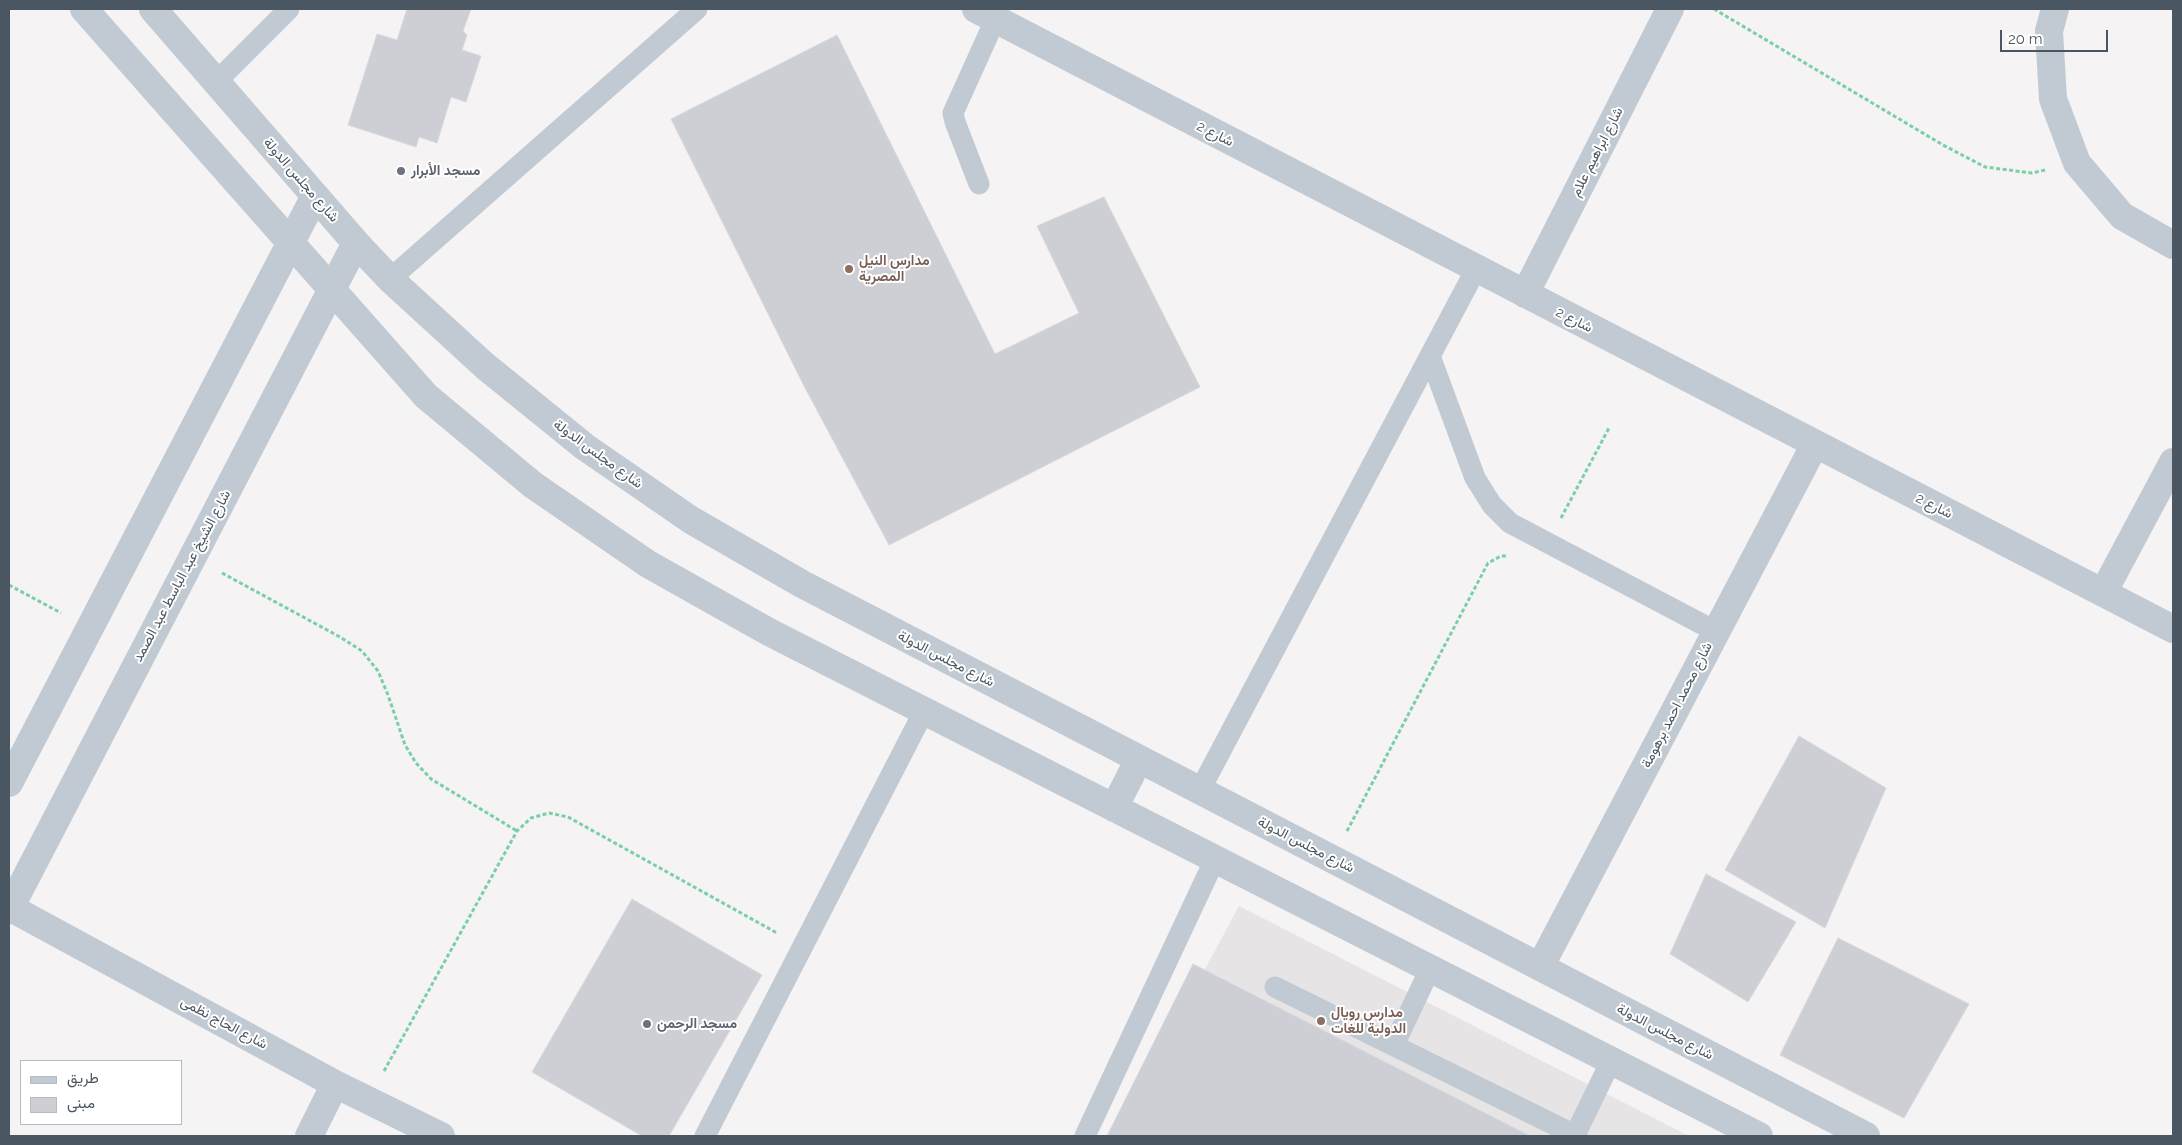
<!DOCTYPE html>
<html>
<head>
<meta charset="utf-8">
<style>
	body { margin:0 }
	#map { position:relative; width:2182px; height:1145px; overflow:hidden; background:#f5f3f3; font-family:Raleway,Vazirmatn,sans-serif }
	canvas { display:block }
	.frame { position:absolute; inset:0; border:10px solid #4a5661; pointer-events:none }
	.legend { position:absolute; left:20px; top:1060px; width:162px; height:65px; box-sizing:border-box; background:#fff; border:1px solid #b7bbc0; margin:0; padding:6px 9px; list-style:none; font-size:15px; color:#4a5661 }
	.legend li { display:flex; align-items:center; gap:10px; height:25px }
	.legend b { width:25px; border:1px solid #b7bbc0 }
	.scale { position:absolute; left:2000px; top:30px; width:108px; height:22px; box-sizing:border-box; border:2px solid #4a5661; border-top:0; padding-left:6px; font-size:15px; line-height:18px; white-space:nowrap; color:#4a5661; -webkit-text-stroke:4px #fff; paint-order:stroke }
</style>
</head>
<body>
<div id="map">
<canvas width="2182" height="1145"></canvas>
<div class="frame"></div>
<ul class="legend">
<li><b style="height:6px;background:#c1cad2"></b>طريق</li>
<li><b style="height:14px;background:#cdcfd5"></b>مبنى</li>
</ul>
<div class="scale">20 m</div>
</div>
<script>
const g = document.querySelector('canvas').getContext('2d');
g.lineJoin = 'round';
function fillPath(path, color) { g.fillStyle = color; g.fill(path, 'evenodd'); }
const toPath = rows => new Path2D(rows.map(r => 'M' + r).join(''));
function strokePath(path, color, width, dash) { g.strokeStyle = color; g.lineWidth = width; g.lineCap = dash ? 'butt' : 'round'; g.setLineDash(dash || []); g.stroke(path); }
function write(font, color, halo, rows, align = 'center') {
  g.font = font + ' Raleway,Vazirmatn,sans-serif'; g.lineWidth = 4; g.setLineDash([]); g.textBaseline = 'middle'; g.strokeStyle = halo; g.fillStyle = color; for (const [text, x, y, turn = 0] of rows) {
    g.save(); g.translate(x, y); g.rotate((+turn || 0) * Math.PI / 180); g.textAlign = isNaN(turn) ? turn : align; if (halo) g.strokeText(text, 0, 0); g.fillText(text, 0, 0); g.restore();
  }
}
const education = toPath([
	[1239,906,1689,1136,1115,1136]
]);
const building = toPath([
	[407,9,471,9,463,31,467,35,462,50,481,56,466,102,451,97,437,143,419,137,416,147,348,125,377,34,397,40,407,9],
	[837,35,995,354,1079,313,1037,226,1104,197,1200,387,889,545,804,386,671,119,837,35],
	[1799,736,1886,788,1825,928,1725,870,1799,736],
	[1706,874,1796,922,1748,1002,1670,954,1706,874],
	[632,899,762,975,669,1136,642,1136,532,1072,632,899],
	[1838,938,1969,1004,1904,1118,1780,1055,1838,938],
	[1193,964,1530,1136,1107,1136,1193,964]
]);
const path = toPath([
	[1714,9,1943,145,1985,167,2032,173,2045,170],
	[1561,518,1609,428],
	[222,573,340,637,362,651,378,671,388,695,405,745,416,763,431,779,517,831],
	[9,585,61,613],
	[1347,831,1488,563,1501,556,1507,556],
	[384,1071,517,831,531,818,549,813,568,817,777,933]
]);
const lane = toPath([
	[216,82,289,9],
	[979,184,955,122,953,113,995,20],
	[390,279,697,9],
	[1430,356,1475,478,1492,505,1510,523,1715,631],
	[1200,790,1476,269],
	[1275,987,1577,1136],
	[1394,1045,1430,969],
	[1575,1135,1611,1061],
	[705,1136,924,711],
	[1085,1136,1215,859]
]);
const street = toPath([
	[84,9,426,396,533,485,648,564,769,632,1759,1136],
	[153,9,356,243,390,279,485,366,585,447,691,520,802,584,1866,1136],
	[976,9,2173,629],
	[2055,9,2049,31,2053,99,2077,163,2122,216,2173,245],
	[1525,294,1670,9],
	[2103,593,2173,462],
	[9,783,315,196],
	[1114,808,1139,759],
	[9,907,335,1084,441,1136],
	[9,910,356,243],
	[1540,967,1815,444],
	[309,1136,335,1084]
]);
const markers = [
	[401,171,5,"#6b7280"],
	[849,269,5,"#8d6e63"],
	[1321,1021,5,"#8d6e63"],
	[647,1024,5,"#6b7280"]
];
const streetNames = [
	["شارع 2",1215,134,27],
	["شارع ابراهيم علام",1597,152,-63],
	["شارع مجلس الدولة",301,180,49],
	["شارع 2",1574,320,27],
	["شارع مجلس الدولة",598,454,36],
	["شارع 2",1934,506,27],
	["شارع الشيخ عبد الباسط عبد الصمد",182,576,-62],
	["شارع مجلس الدولة",946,659,27],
	["شارع محمد احمد برهومة",1677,705,-63],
	["شارع مجلس الدولة",1306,845,27],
	["شارع الحاج نظمى",224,1023,28],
	["شارع مجلس الدولة",1665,1032,27]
];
const worshipNames = [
	["مسجد الأبرار",411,171],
	["مسجد الرحمن",657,1024]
];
const educationNames = [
	["مدارس النيل",859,261],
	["المصرية",859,277],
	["مدارس رويال",1331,1013],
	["الدولية للغات",1331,1029]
];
fillPath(education, '#e6e4e5');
fillPath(building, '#cdcfd5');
strokePath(building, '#d7d9de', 1);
strokePath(path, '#7ad0a6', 3, [4, 2.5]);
strokePath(lane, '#c1cad2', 21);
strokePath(street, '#c1cad2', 28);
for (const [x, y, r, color] of markers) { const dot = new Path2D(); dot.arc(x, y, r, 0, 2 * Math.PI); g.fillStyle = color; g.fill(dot); strokePath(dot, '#fff', 2); }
write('14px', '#4a5661', '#fff', streetNames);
write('bold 14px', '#5b616d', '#fff', worshipNames, 'left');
write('bold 14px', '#785e54', '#fff', educationNames, 'left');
</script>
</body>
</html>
